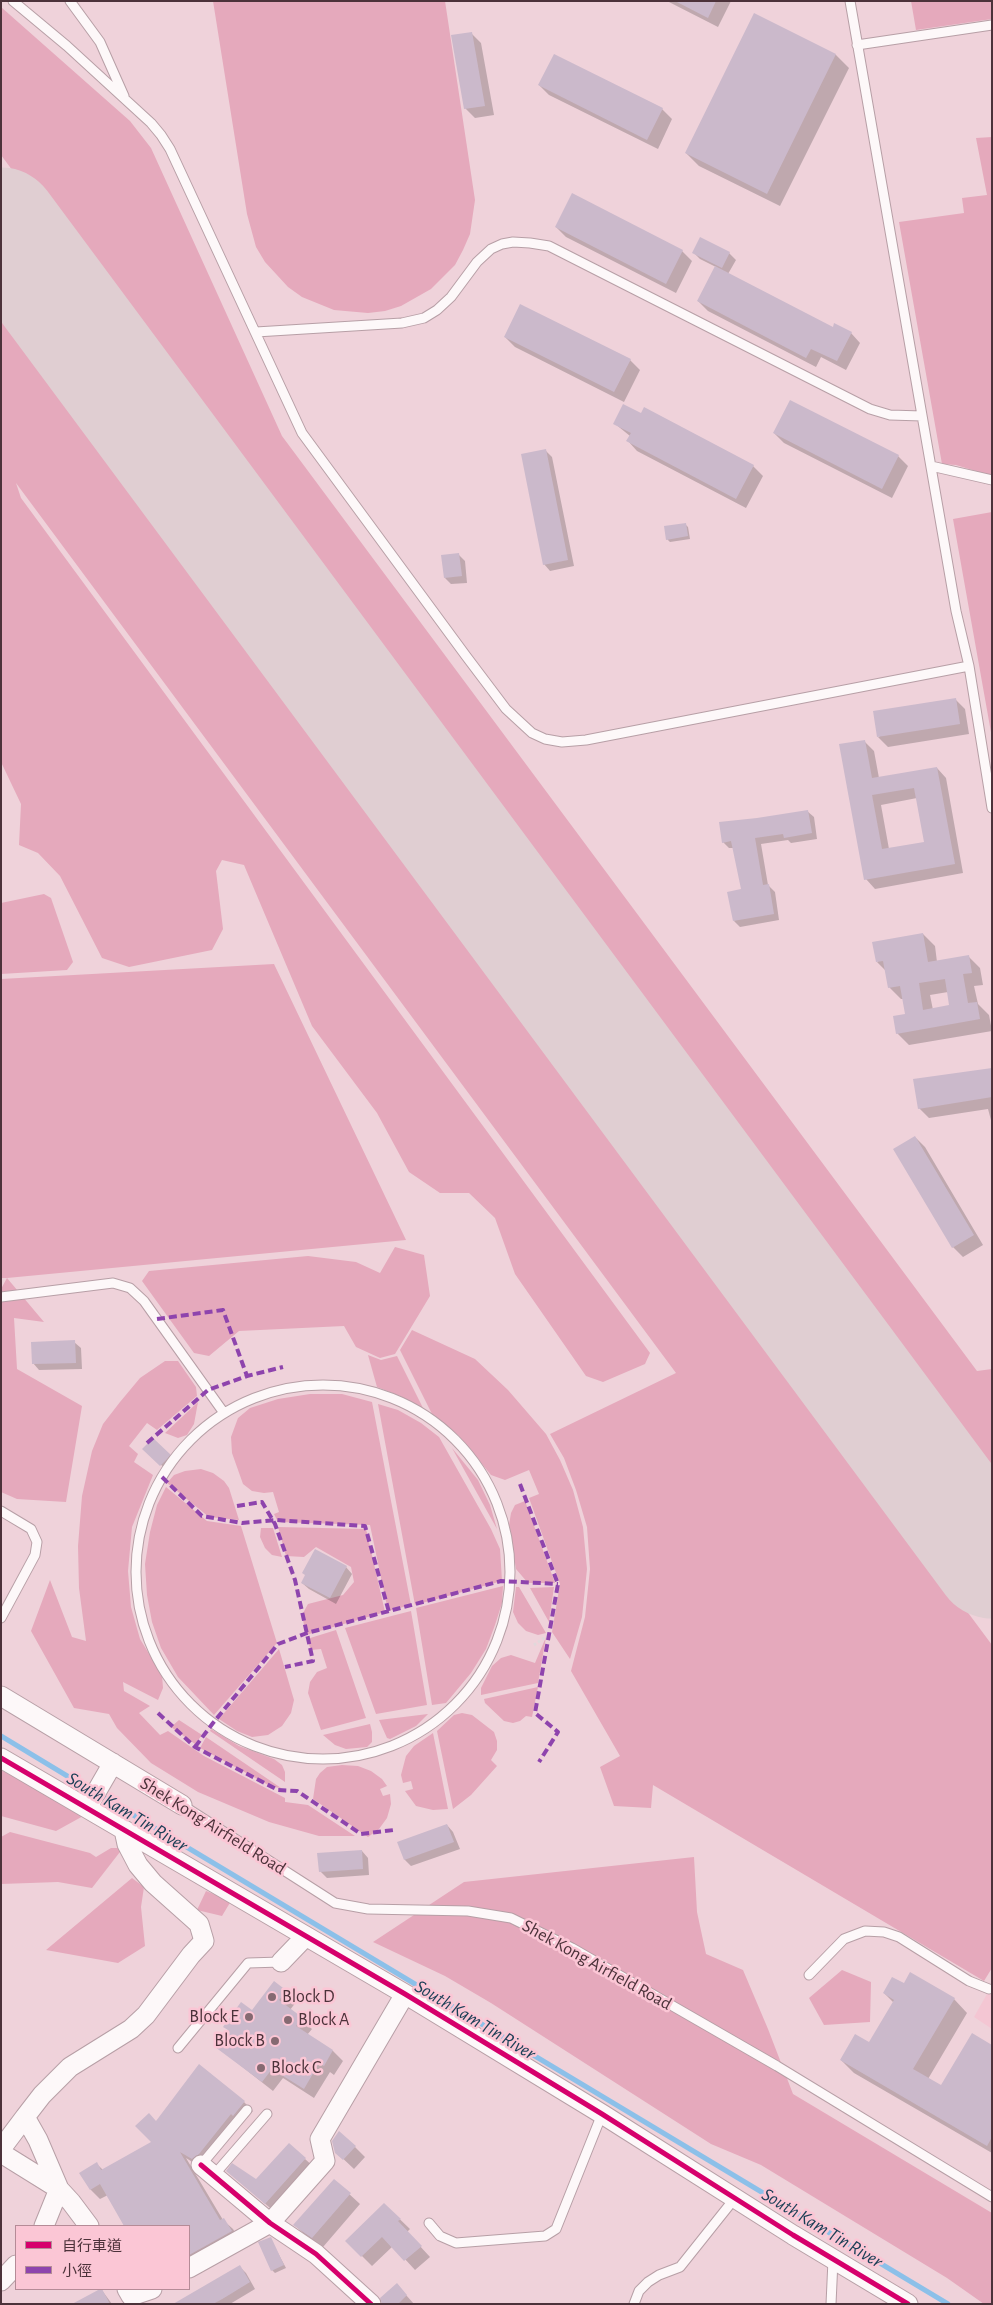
<!DOCTYPE html>
<html>
<head>
<meta charset="utf-8">
<style>
	body { margin:0 }
	#map { position:relative; width:993px; height:2305px; overflow:hidden; background:#efd2da; font-family:"Alegreya Sans","Noto Sans TC",sans-serif }
	canvas { display:block }
	.frame { position:absolute; inset:0; border:2px solid #4c323a; pointer-events:none }
	.legend { position:absolute; left:15px; top:2225px; width:175px; height:65px; box-sizing:border-box; background:#fbc6d5; border:1px solid #b58b97; margin:0; padding:6px 9px; list-style:none; font-size:15px; color:#4c323a }
	.legend li { display:flex; align-items:center; gap:10px; height:25px }
	.legend b { width:25px; border:1px solid #b58b97 }
</style>
</head>
<body>
<div id="map">
<canvas width="993" height="2305"></canvas>
<div class="frame"></div>
<ul class="legend">
<li><b style="height:6px;background:#d6006c"></b>自行車道</li>
<li><b style="height:6px;background:#8e44ad"></b>小徑</li>
</ul>
</div>
<script>
const g = document.querySelector('canvas').getContext('2d');
g.lineJoin = 'round';
function fillPath(path, color) { g.fillStyle = color; g.fill(path, 'evenodd'); }
const toPath = rows => new Path2D(rows.map(r => 'M' + r).join(''));
function strokePath(path, color, width, dash) { g.strokeStyle = color; g.lineWidth = width; g.lineCap = dash ? 'butt' : 'round'; g.setLineDash(dash || []); g.stroke(path); }
function write(font, color, halo, rows, align = 'center') {
  g.font = font + ' "Alegreya Sans",sans-serif'; g.lineWidth = 5; g.setLineDash([]); g.textBaseline = 'middle'; g.strokeStyle = halo; g.fillStyle = color; for (const [text, x, y, turn = 0] of rows) {
    g.save(); g.translate(x, y); g.rotate((+turn || 0) * Math.PI / 180); g.textAlign = isNaN(turn) ? turn : align; if (halo) g.strokeText(text, 0, 0); g.fillText(text, 0, 0); g.restore();
  }
}
const built = toPath([
	[992,1985,992,2029,974,2017]
]);
const green = toPath([
	[213,1,445,1,475,200,470,234,463,250,455,265,431,289,401,306,385,311,368,313,334,310,302,297,288,287,265,262,256,247,247,214],
	[911,1,992,1,992,19,916,30],
	[1,7,130,121,151,148,282,436,977,1371,992,1369,992,1492,1,155],
	[992,137,992,476,956,465,942,464,899,222,964,213,962,198,987,195,976,138],
	[1,309,992,1645,992,1968,984,1981,653,1785,651,1808,614,1806,600,1767,620,1756,571,1671,585,1617,590,1569,587,1527,576,1490,564,1458,550,1434,676,1373,16,483,21,498,650,1353,645,1364,603,1382,586,1376,515,1274,495,1218,469,1193,440,1193,409,1172,377,1113,312,1026,244,865,222,860,216,871,223,929,212,950,129,967,102,958,60,876,38,853,19,845,21,804,1,762],
	[992,512,992,738,953,519],
	[44,894,51,898,73,962,67,970,1,974,1,903],
	[274,964,406,1240,7,1278,44,1322,14,1318,17,1369,82,1406,66,1502,17,1499,1,1492,1,1289,7,1278,1,1278,1,979],
	[395,1247,424,1255,430,1296,395,1354,380,1358,356,1347,344,1326,239,1331,209,1356,194,1353,142,1281,149,1271,308,1256,356,1262,380,1273],
	[412,1330,475,1359,508,1390,546,1434,560,1460,573,1490,583,1527,587,1569,582,1617,570,1659,552,1632,560,1584,529,1498,539,1494,529,1470,505,1480,491,1475,458,1435,433,1416,400,1350],
	[368,1355,381,1360,397,1356,423,1408,400,1396,377,1387],
	[165,1361,178,1361,196,1387,197,1396,157,1430,147,1423,129,1446,138,1454,134,1462,153,1475,132,1527,128,1571,131,1607,140,1639,162,1675,163,1688,158,1700,123,1682,124,1691,150,1706,139,1713,160,1735,168,1731,204,1756,285,1798,285,1802,308,1805,355,1836,319,1836,269,1822,198,1792,151,1763,117,1728,109,1714,74,1708,31,1631,50,1580,72,1637,86,1641,79,1588,78,1546,82,1496,92,1451,103,1424,120,1402,140,1378],
	[310,1394,342,1394,372,1402,411,1605,388,1611,370,1525,278,1522,274,1514,279,1512,273,1492,264,1493,252,1491,243,1484,232,1453,231,1437,238,1418,250,1408,278,1399],
	[198,1402,194,1424,187,1435,178,1438,165,1433],
	[378,1404,398,1410,421,1423,439,1437,491,1529,500,1549,502,1581,415,1605],
	[452,1448,478,1480,490,1505,497,1529],
	[201,1469,213,1473,224,1481,229,1488,239,1520,209,1517,167,1483,174,1475,185,1471],
	[166,1487,207,1521,241,1526,277,1643,214,1715,178,1677,161,1648,152,1622,147,1595,145,1564,150,1532,157,1505],
	[525,1501,555,1583,528,1583,516,1569,509,1525,511,1513,515,1505],
	[278,1527,366,1529,385,1612,306,1635,302,1615,308,1604,343,1595,354,1582,351,1567,316,1547,304,1557,286,1556],
	[261,1528,273,1528,282,1557,272,1555,265,1548,260,1537],
	[503,1586,502,1603,495,1625,486,1649,471,1673,446,1703,432,1705,416,1608],
	[516,1587,519,1587,546,1633,538,1635,526,1631,518,1623,513,1612],
	[554,1587,549,1622,530,1588],
	[411,1611,427,1705,376,1714,345,1628],
	[336,1630,366,1718,321,1730,308,1693,310,1682,317,1672,327,1668,321,1649,311,1650,307,1639],
	[546,1637,538,1683,481,1695,481,1688,492,1666,501,1658,511,1655,535,1663],
	[279,1649,294,1700,291,1713,282,1726,268,1735,252,1737,237,1731,219,1719],
	[538,1687,532,1717,526,1716,520,1721,513,1723,504,1721,485,1703,484,1699],
	[462,1713,472,1715,494,1732,497,1741,497,1750,491,1760,497,1766,471,1795,453,1809,437,1731,454,1715],
	[428,1714,416,1726,390,1739,387,1738,379,1720],
	[179,1720,202,1735,195,1744,171,1727],
	[370,1724,372,1732,372,1742,367,1747,346,1749,335,1745,323,1735],
	[211,1729,239,1746,274,1759,282,1765,285,1772,285,1782,210,1731],
	[433,1733,448,1809,433,1810,416,1806,405,1791,413,1789,411,1781,403,1783,401,1775,406,1756,414,1746],
	[206,1737,281,1788,272,1787,200,1748],
	[342,1765,358,1766,371,1771,382,1779,387,1786,380,1789,383,1796,390,1794,391,1804,387,1818,379,1829,368,1837,313,1799,316,1779,320,1773,327,1767],
	[1,1770,85,1815,56,1831,1,1816],
	[10,1832,90,1853,96,1857,111,1848,123,1848,92,1888,58,1882,1,1884,1,1837],
	[694,1857,697,1912,706,1954,743,1970,768,2029,793,2094,992,2213,992,2304,984,2304,947,2278,761,2165,711,2144,491,2003,445,1976,373,1942,464,1882],
	[132,1878,144,1887,141,1907,145,1946,118,1963,46,1950],
	[206,1891,231,1901,222,1916,197,1910],
	[842,1970,871,1982,870,2022,824,2025,809,1998]
]);
const shadow = toPath([
	[667,1,731,1,718,27],
	[755,15,836,55,849,68,780,206,699,166,686,153],
	[471,33,481,43,494,115,475,118,465,108],
	[554,56,662,109,672,119,658,149,549,95,539,85],
	[572,195,682,251,692,261,676,293,566,237,556,227],
	[693,252,729,253,736,260,728,274,833,329,851,333,860,343,846,370,821,357,816,367,708,311,698,301,716,267,700,259],
	[505,337,630,360,640,370,624,402,515,347],
	[614,423,753,466,763,476,746,508,637,451,628,441,630,436],
	[774,433,898,456,908,466,892,498,784,443],
	[546,451,552,457,574,566,550,571,544,564],
	[685,524,688,527,690,539,670,542,667,539],
	[458,554,465,561,467,583,451,584,445,578],
	[955,699,965,709,969,734,888,747,878,737],
	[864,741,874,751,879,778,937,768,946,778,963,873,875,889,866,879],
	[917,798,926,843,889,849,881,805],
	[807,811,814,817,817,839,791,843,788,840,761,844,768,885,775,892,779,920,740,927,734,921,742,890,734,848,729,848,723,842],
	[923,934,935,946,937,962,968,956,980,968,983,985,974,986,978,1004,989,1015,992,1031,909,1045,897,1033,906,1015,903,999,901,999,889,987,886,971,877,962],
	[948,992,951,1007,933,1010,930,995],
	[992,1069,992,1124,988,1109,929,1118,919,1108],
	[915,1137,925,1147,983,1245,963,1257,953,1247],
	[74,1342,81,1348,82,1369,39,1370,33,1363],
	[151,1456,170,1456,176,1462,168,1471],
	[346,1567,352,1574,336,1604,309,1589,302,1583],
	[447,1825,453,1832,460,1849,411,1866,405,1860,399,1843],
	[362,1851,368,1858,369,1875,327,1878,320,1871],
	[904,1985,954,1999,967,2013,928,2079,941,2086,992,2046,992,2153,854,2073,841,2060,869,2044,894,2003,884,1993],
	[286,1992,296,2002,290,2010,312,2029,307,2035,333,2051,343,2061,334,2075,330,2072,314,2098,283,2078,273,2091,217,2047,252,2012],
	[244,2102,253,2111,242,2124,240,2123,202,2168,186,2158,223,2220,233,2229,240,2241,189,2259,189,2226,122,2226,125,2225,108,2195,100,2199,91,2190,81,2173,97,2164,103,2170,153,2142,156,2122],
	[355,2147,365,2157,354,2169,336,2152],
	[305,2159,315,2168,276,2213,227,2171,257,2180],
	[334,2180,360,2204,323,2247,305,2235,295,2225],
	[384,2204,410,2229,407,2232,430,2257,415,2270,393,2246,372,2266,347,2241],
	[270,2238,286,2268,275,2273,272,2270],
	[240,2267,246,2273,255,2289,230,2304,176,2304],
	[101,2289,112,2304,74,2304],
	[406,2295,414,2304,386,2304]
]);
const stream = toPath([
	[1,1736,92,1791],
	[100,1795,948,2304]
]);
const runway = toPath([
	[1,225,992,1561]
]);
const building = toPath([
	[675,1,716,1,708,18],
	[754,13,836,54,767,194,685,153],
	[472,32,485,106,464,109,451,35],
	[554,54,663,108,647,140,538,85],
	[572,193,683,250,666,284,555,227],
	[700,237,730,252,722,268,692,253],
	[715,266,833,327,834,323,852,332,837,361,811,349,806,358,697,301],
	[520,304,631,359,614,392,504,337],
	[790,400,899,455,882,489,773,433],
	[623,404,641,413,644,407,754,465,736,499,626,441,631,433,613,424],
	[546,449,568,560,543,565,521,454],
	[686,523,688,536,666,540,664,526],
	[459,553,462,576,444,578,441,555],
	[956,698,960,724,877,737,873,711],
	[865,740,872,778,937,767,955,864,864,880,839,744],
	[914,788,924,842,882,849,872,795],
	[808,810,812,833,784,838,783,834,755,838,763,885,769,884,774,914,733,921,727,892,741,889,731,841,722,843,719,822,757,818],
	[923,933,928,962,969,955,972,973,963,974,968,1003,977,1002,980,1019,896,1034,893,1016,905,1014,900,986,888,988,883,961,876,962,872,942],
	[945,979,949,1005,923,1010,919,983],
	[992,1068,992,1097,918,1109,913,1079],
	[915,1136,974,1235,952,1248,893,1149],
	[75,1340,76,1363,32,1364,31,1342],
	[153,1438,171,1455,160,1466,142,1449],
	[315,1549,347,1566,330,1598,301,1583,305,1575,302,1573],
	[447,1824,454,1842,404,1860,397,1842],
	[362,1850,363,1869,319,1872,317,1853],
	[910,1972,955,1998,913,2069,941,2085,972,2033,992,2045,992,2137,987,2146,840,2060,855,2034,869,2042,894,2000,883,1993,892,1977,904,1983],
	[274,1981,287,1991,279,2000,303,2018,296,2026,333,2050,324,2066,319,2063,304,2089,272,2069,262,2082,215,2047,228,2030,223,2027,241,2002,252,2010],
	[199,2064,245,2101,233,2116,231,2114,199,2154,192,2159,180,2152,220,2220,224,2218,232,2231,189,2255,189,2226,124,2226,100,2184,90,2190,79,2173,97,2162,101,2170,151,2142,135,2126,149,2113,156,2121],
	[339,2131,356,2146,343,2160,335,2153,332,2141],
	[289,2143,306,2158,265,2204,226,2171,232,2163,256,2179],
	[334,2179,351,2193,312,2238,293,2225],
	[384,2203,401,2219,398,2221,422,2246,404,2261,382,2237,361,2257,345,2241],
	[271,2237,284,2265,271,2271,258,2242],
	[240,2265,250,2282,224,2298,213,2304,173,2304],
	[397,2283,407,2295,398,2304,382,2304,380,2298],
	[100,2289,102,2289,110,2304,72,2304]
]);
const path = toPath([
	[534,1645,550,1634]
]);
const service = toPath([
	[13,1,67,46,151,123,161,135,170,149,302,433,466,656,506,709,532,733,545,739,562,742,586,740,969,666],
	[70,1,100,42,124,96],
	[850,1,956,611,969,666,992,808],
	[857,45,992,25],
	[256,332,402,323,424,318,437,310,451,297,477,262,491,249,502,244,513,242,530,243,549,246,870,409,890,415,922,416],
	[931,466,992,480],
	[1,1297,113,1283,130,1288,144,1301,224,1413],
	'136 1572a187 187 0 1 1 374 0a187 187 0 1 1-374 0Z',
	[1,1511,31,1529,37,1542,35,1555,1,1618],
	[182,1805,335,1903,368,1909,468,1911,511,1918,572,1948,777,2066,992,2197],
	[809,1975,844,1939,865,1931,884,1932,899,1937,969,1981,989,1989],
	[178,2048,248,1963,281,1962],
	[201,2165,247,2110],
	[214,2175,267,2114],
	[429,2223,440,2236,456,2243,545,2236,556,2229,602,2114],
	[634,2304,639,2291,648,2282,659,2275,680,2267,735,2198],
	[831,2304,833,2260]
]);
const minor = toPath([
	[1,1696,182,1805],
	[1,1758,405,1994,602,2114,793,2235,908,2304],
	[87,1808,113,1763],
	[281,1962,305,1937],
	[1,2149,25,2117],
	[1,2153,59,2189,71,2202,89,2226],
	[201,2165,270,2223,316,2254,371,2304],
	[44,2226,59,2189,38,2140,25,2117,42,2095,70,2067,131,2029,146,2015,191,1955,204,1941,199,1924,153,1883,138,1865,127,1844,124,1830],
	[189,2268,270,2223,325,2161,320,2139,405,1994],
	[1,2281,16,2265],
	[127,2289,131,2296,152,2289]
]);
const quiet = toPath([
	[157,1319,223,1310,247,1376],
	[147,1443,208,1390,247,1376,283,1367],
	[162,1477,202,1516,242,1523,276,1520,365,1526,389,1612],
	[520,1484,558,1584,535,1713,558,1732,539,1762],
	[237,1506,262,1502,275,1524,295,1580,313,1661,285,1667],
	[158,1713,195,1747,278,1790,297,1791,361,1834,394,1830],
	[195,1747,213,1723,278,1644,307,1633,501,1581,558,1584]
]);
const cycleway = toPath([
	[1,1758,405,1994,602,2114,793,2235,908,2304],
	[201,2165,270,2223,316,2254,371,2304]
]);
const markers = [
	[272,1997,5,"#856a72"],
	[249,2017,5,"#856a72"],
	[288,2020,5,"#856a72"],
	[275,2041,5,"#856a72"],
	[261,2068,5,"#856a72"]
];
const streetNames = [
	["Shek Kong Airfield Road",213,1826,32],
	["Shek Kong Airfield Road",597,1965,29]
];
const poiNames = [
	["Block D",282,1997],
	["Block E",239,2017,"right"],
	["Block A",298,2020],
	["Block B",265,2041,"right"],
	["Block C",271,2068]
];
const waterNames = [
	["South Kam Tin River",127,1812,31],
	["South Kam Tin River",475,2020,31],
	["South Kam Tin River",822,2228,31]
];
fillPath(built, '#f4c6d3');
fillPath(green, '#e5a9bc');
fillPath(shadow, '#0003');
strokePath(stream, '#8cc0e9', 5);
strokePath(runway, '#e0ced2', 115);
fillPath(building, '#cbb9cb');
strokePath(service, '#b79fa6', 11);
strokePath(minor, '#b79fa6', 21);
strokePath(path, '#e1d8db', 3, [2.5, 2.5]);
strokePath(service, '#fdf8f9', 9);
strokePath(minor, '#fdf8f9', 19);
strokePath(quiet, '#8e44ad', 4, [8, 4]);
strokePath(cycleway, '#d6006c', 5);
for (const [x, y, r, color] of markers) { const dot = new Path2D(); dot.arc(x, y, r, 0, 2 * Math.PI); g.fillStyle = color; g.fill(dot); strokePath(dot, '#fbc6d5', 2); }
write('18px', '#4c323a', '#fbc6d5', streetNames);
write('18px', '#4c323a', '#fbc6d5', poiNames, 'left');
write('italic 19px', '#193e55', '#fbc6d5', waterNames);
</script>
</body>
</html>
